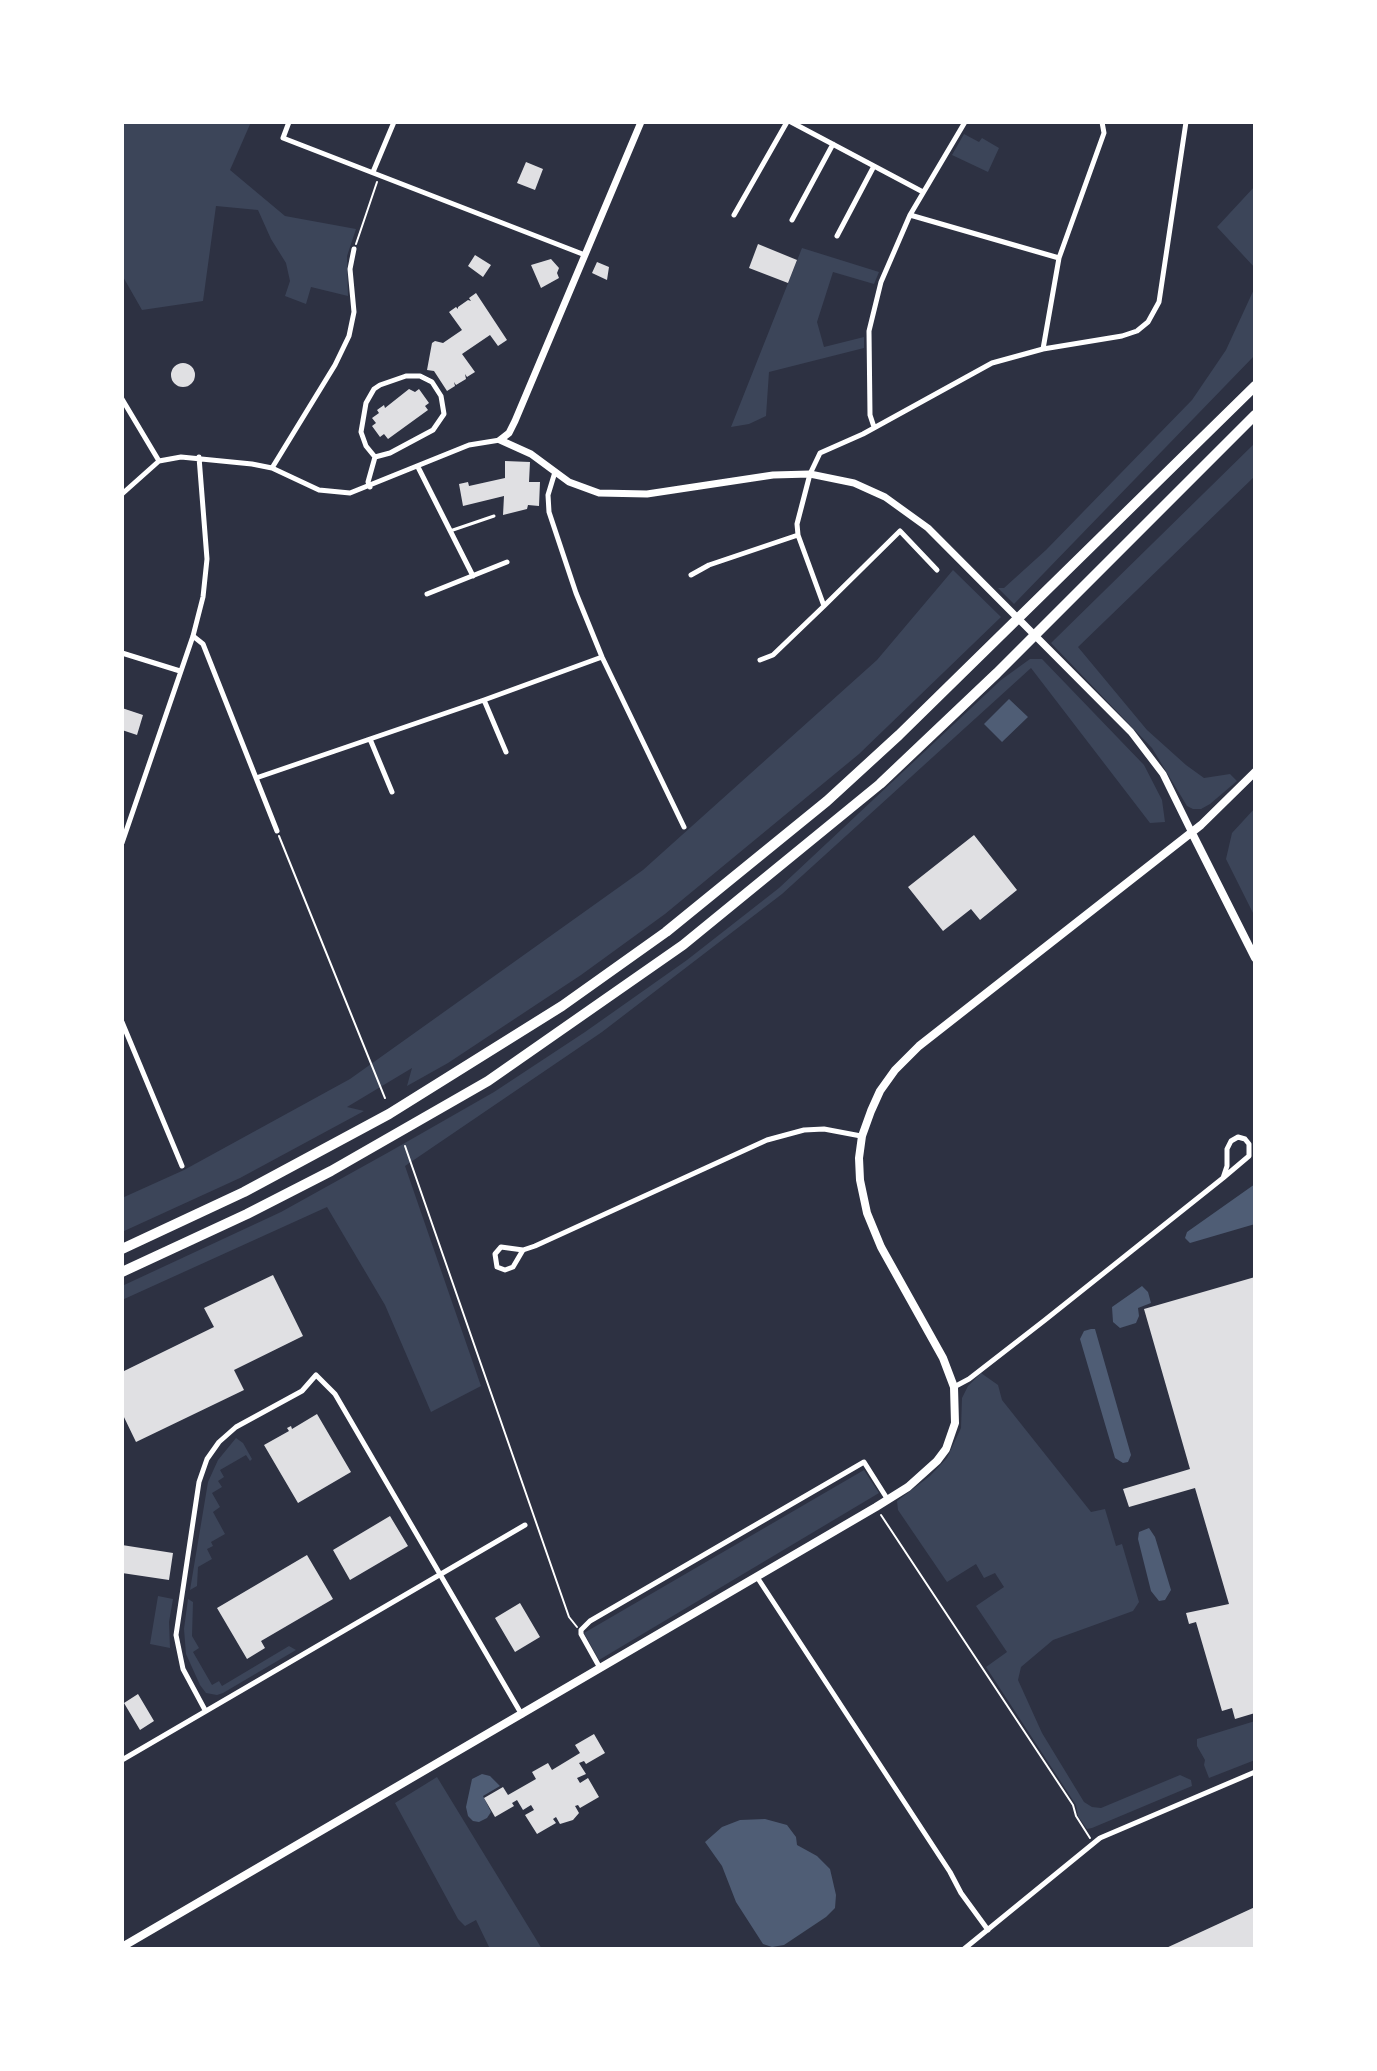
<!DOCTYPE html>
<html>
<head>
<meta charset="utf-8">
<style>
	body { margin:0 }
	#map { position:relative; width:1377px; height:2071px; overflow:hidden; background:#2d3142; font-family:"Work Sans",sans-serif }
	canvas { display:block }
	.frame { position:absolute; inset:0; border:124px solid #fff; pointer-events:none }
</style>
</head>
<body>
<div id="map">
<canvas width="1377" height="2071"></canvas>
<div class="frame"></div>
</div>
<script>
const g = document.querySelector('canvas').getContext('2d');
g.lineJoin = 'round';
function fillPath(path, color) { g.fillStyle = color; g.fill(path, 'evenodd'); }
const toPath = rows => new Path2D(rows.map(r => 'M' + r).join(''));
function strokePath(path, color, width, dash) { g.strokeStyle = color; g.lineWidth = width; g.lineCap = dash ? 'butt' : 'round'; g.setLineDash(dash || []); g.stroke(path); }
const green = toPath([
	[122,122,251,122,230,170,285,216,356,229,347,256,348,296,311,287,306,304,285,296,290,281,286,263,271,239,258,210,216,206,203,301,142,310,122,275],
	[964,134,979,142,982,138,999,148,988,172,952,155],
	[1255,186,1255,268,1217,227],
	[802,248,879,272,874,284,833,272,817,322,824,347,864,337,864,348,769,372,766,416,749,424,731,427],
	[1255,287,1255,355,1014,604,998,588,1004,588,1046,550,1192,400,1226,350],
	[1255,443,1255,476,1078,647,1147,730,1186,765,1204,778,1230,774,1237,781,1210,804,1201,809,1193,809,1187,806,1152,748,1051,643],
	[953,570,1001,617,859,754,665,914,581,975,448,1063,407,1086,412,1068,347,1107,364,1111,240,1178,122,1232,122,1198,184,1170,350,1079,643,870,877,660],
	[1030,659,1042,659,1144,765,1162,800,1165,822,1150,823,1031,668,782,894,602,1032,405,1166,481,1386,431,1412,385,1305,327,1207,122,1300,122,1286,281,1212,389,1152,494,1092,585,1032,687,960,779,888,1001,680],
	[1255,808,1255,917,1226,859,1232,833],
	[981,1373,998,1385,1002,1400,1091,1512,1105,1509,1116,1546,1122,1544,1139,1602,1133,1611,1053,1640,1021,1667,1018,1680,1042,1733,1084,1802,1092,1807,1101,1808,1180,1775,1191,1780,1192,1786,1092,1828,1087,1829,1078,1816,1076,1805,986,1667,1007,1652,976,1606,1004,1587,995,1573,984,1578,976,1564,947,1582,898,1510,897,1501,930,1476,947,1458,961,1428,962,1398,968,1386],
	[236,1438,243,1443,252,1459,250,1461,246,1455,220,1470,224,1477,218,1481,222,1487,212,1493,220,1507,213,1512,225,1534,211,1542,213,1546,207,1549,212,1559,198,1567,197,1586,190,1590,208,1482,218,1460],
	[864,1470,879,1493,599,1660,584,1633],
	[158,1596,173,1599,169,1622,170,1648,150,1644],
	[188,1599,193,1602,192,1636,199,1648,193,1652,212,1685,219,1681,222,1686,289,1646,296,1650,223,1693,217,1695,206,1693,200,1685,186,1654,184,1629],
	[1255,1721,1255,1760,1209,1778,1204,1765,1205,1760,1197,1746,1197,1739],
	[437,1777,542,1949,490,1949,476,1920,465,1926,458,1919,395,1803]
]);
const water = toPath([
	[1009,699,1028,717,1002,742,984,724],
	[1255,1184,1255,1224,1190,1243,1185,1238,1187,1232],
	[1142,1286,1148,1292,1151,1303,1138,1308,1139,1316,1136,1323,1120,1328,1113,1322,1112,1307],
	[1091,1329,1095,1329,1131,1455,1128,1462,1123,1463,1115,1458,1080,1339,1084,1331],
	[1149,1528,1155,1537,1171,1590,1165,1600,1159,1601,1151,1591,1138,1539,1139,1532],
	[482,1774,490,1776,500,1786,483,1796,491,1812,487,1818,479,1822,473,1821,468,1816,466,1807,472,1779],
	[765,1819,787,1825,796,1837,797,1845,817,1856,830,1869,836,1895,835,1908,826,1917,784,1945,772,1947,763,1944,736,1902,722,1866,705,1842,722,1827,740,1820]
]);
const building = toPath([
	[526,162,543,169,535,190,517,183],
	[758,244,797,260,788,283,749,268],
	[475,255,491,265,483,277,468,266],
	[551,259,559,268,557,273,559,278,541,288,531,265],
	[597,262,609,267,607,280,592,273],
	[476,293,507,340,498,346,490,335,462,354,475,372,467,377,465,374,466,379,456,385,454,382,455,386,447,391,434,371,427,370,432,343,435,341,443,343,462,330,449,312,456,307,458,309,458,307,468,300,471,301,469,298],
	'171 375a12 12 0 1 1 24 0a12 12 0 1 1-24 0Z',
	[409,389,415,392,419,389,429,403,425,406,428,410,388,439,384,434,380,437,372,426,376,423,372,418,379,413,377,410,384,405,385,408],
	[505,461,530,462,529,482,540,482,539,506,528,505,527,509,503,515,504,496,463,506,459,484,468,482,469,486,505,478],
	[122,708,143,715,137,735,122,730],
	[974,835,1017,890,980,920,971,909,943,931,908,887],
	[273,1275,303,1336,234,1370,244,1390,136,1442,122,1413,122,1372,214,1327,204,1308],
	[1255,1277,1255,1713,1235,1719,1232,1708,1222,1711,1196,1622,1189,1624,1186,1613,1229,1604,1195,1488,1129,1507,1123,1489,1190,1469,1144,1309],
	[317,1414,351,1472,298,1503,264,1445,289,1431,287,1428,291,1426,292,1429],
	[390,1516,408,1546,350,1580,333,1550],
	[122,1545,173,1553,169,1580,122,1573],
	[307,1555,333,1599,261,1641,265,1648,247,1659,217,1608],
	[520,1603,540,1637,515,1652,495,1618],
	[138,1694,154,1721,140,1730,124,1703],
	[594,1734,605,1753,586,1764,584,1761,579,1763,586,1774,577,1778,580,1783,588,1778,599,1797,580,1808,578,1805,575,1806,579,1813,573,1820,560,1824,556,1817,553,1819,556,1823,537,1834,525,1815,534,1810,531,1805,523,1810,517,1800,512,1803,514,1806,495,1817,484,1798,503,1787,508,1795,536,1779,532,1772,548,1763,552,1770,580,1753,575,1745],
	[1255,1907,1255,1949,1164,1949]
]);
const path = toPath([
	[356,244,377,182],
	[279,836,385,1098],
	[405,1146,569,1617,577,1627],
	[881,1515,1073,1805,1076,1816,1090,1838]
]);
const service = toPath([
	[450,531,494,516]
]);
const minor = toPath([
	[289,122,283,138,585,255],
	[791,122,923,192],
	[373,172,394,122],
	[734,215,787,122],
	[910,215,1059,258],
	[792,220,833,144],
	[837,236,874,166],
	[1043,349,1059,258,1104,133,1102,122],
	[406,376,420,376,432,382,441,396,444,414,433,430,390,453,375,457,366,446,361,432,366,403,374,389,380,385,406,376],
	[122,399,159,461],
	[874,427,870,415,869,331,881,282,910,215,965,122],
	[418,467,473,576],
	[272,468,335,365,349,336,354,312,350,269,354,249],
	[555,472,548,495,549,512,576,593,602,657,684,827],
	[370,487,368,482,375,457],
	[122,494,159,461,181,457,252,464,272,468,319,490,350,493,469,445,500,440],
	[691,575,709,565,798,535],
	[427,594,507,562],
	[824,606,900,531,937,570],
	[193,636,203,644,277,831],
	[122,653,180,671],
	[760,660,773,655,824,606,798,535,797,524,810,474,820,453,863,434,992,363,1043,349,1122,336,1137,331,1148,322,1159,302,1186,122],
	[484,700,506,752],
	[370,739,392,792],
	[256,778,484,700,602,657],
	[122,843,193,636,203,597,207,559,199,457],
	[122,1022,182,1166],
	[523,1250,513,1267,505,1270,497,1267,495,1254,501,1247,523,1250,535,1246,767,1140,804,1130,824,1129,861,1136],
	[954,1387,969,1379,1045,1320,1223,1178,1249,1156,1249,1144,1245,1139,1238,1137,1231,1141,1227,1149,1227,1166,1223,1178],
	[757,1577,950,1872,961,1893,988,1930],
	[600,1668,581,1634,581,1630,590,1621,864,1462,888,1500],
	[205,1710,183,1669,176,1635,199,1482,207,1459,219,1442,236,1427,302,1391,316,1375,335,1394,522,1715],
	[122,1760,525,1525],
	[964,1949,1100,1838,1255,1772]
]);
const tertiary = toPath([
	[641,122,515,421,509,433,500,440,531,454,569,482,599,493,647,494,773,475,810,474,854,483,885,497,928,528,1131,732,1163,774,1192,833]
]);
const secondary = toPath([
	[1192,833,1255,958],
	[122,1947,876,1507,908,1487,937,1461,946,1449,955,1423,954,1387,943,1358,881,1247,867,1213,860,1180,859,1158,862,1136,871,1111,880,1091,895,1070,919,1046,1201,825,1255,772]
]);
const motorway = toPath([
	[122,1249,244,1192,389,1114,562,1006,666,932,827,801,899,735,1255,386],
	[122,1272,247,1214,331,1171,488,1081,683,945,880,784,997,673,1255,415]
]);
fillPath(green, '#3c4559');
fillPath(water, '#4f5d75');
fillPath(building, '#e0e0e3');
strokePath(path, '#fff', 2);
strokePath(service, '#fff', 3);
strokePath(minor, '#fff', 5);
strokePath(tertiary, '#fff', 7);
strokePath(secondary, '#fff', 8);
strokePath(motorway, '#fff', 10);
</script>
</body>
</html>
